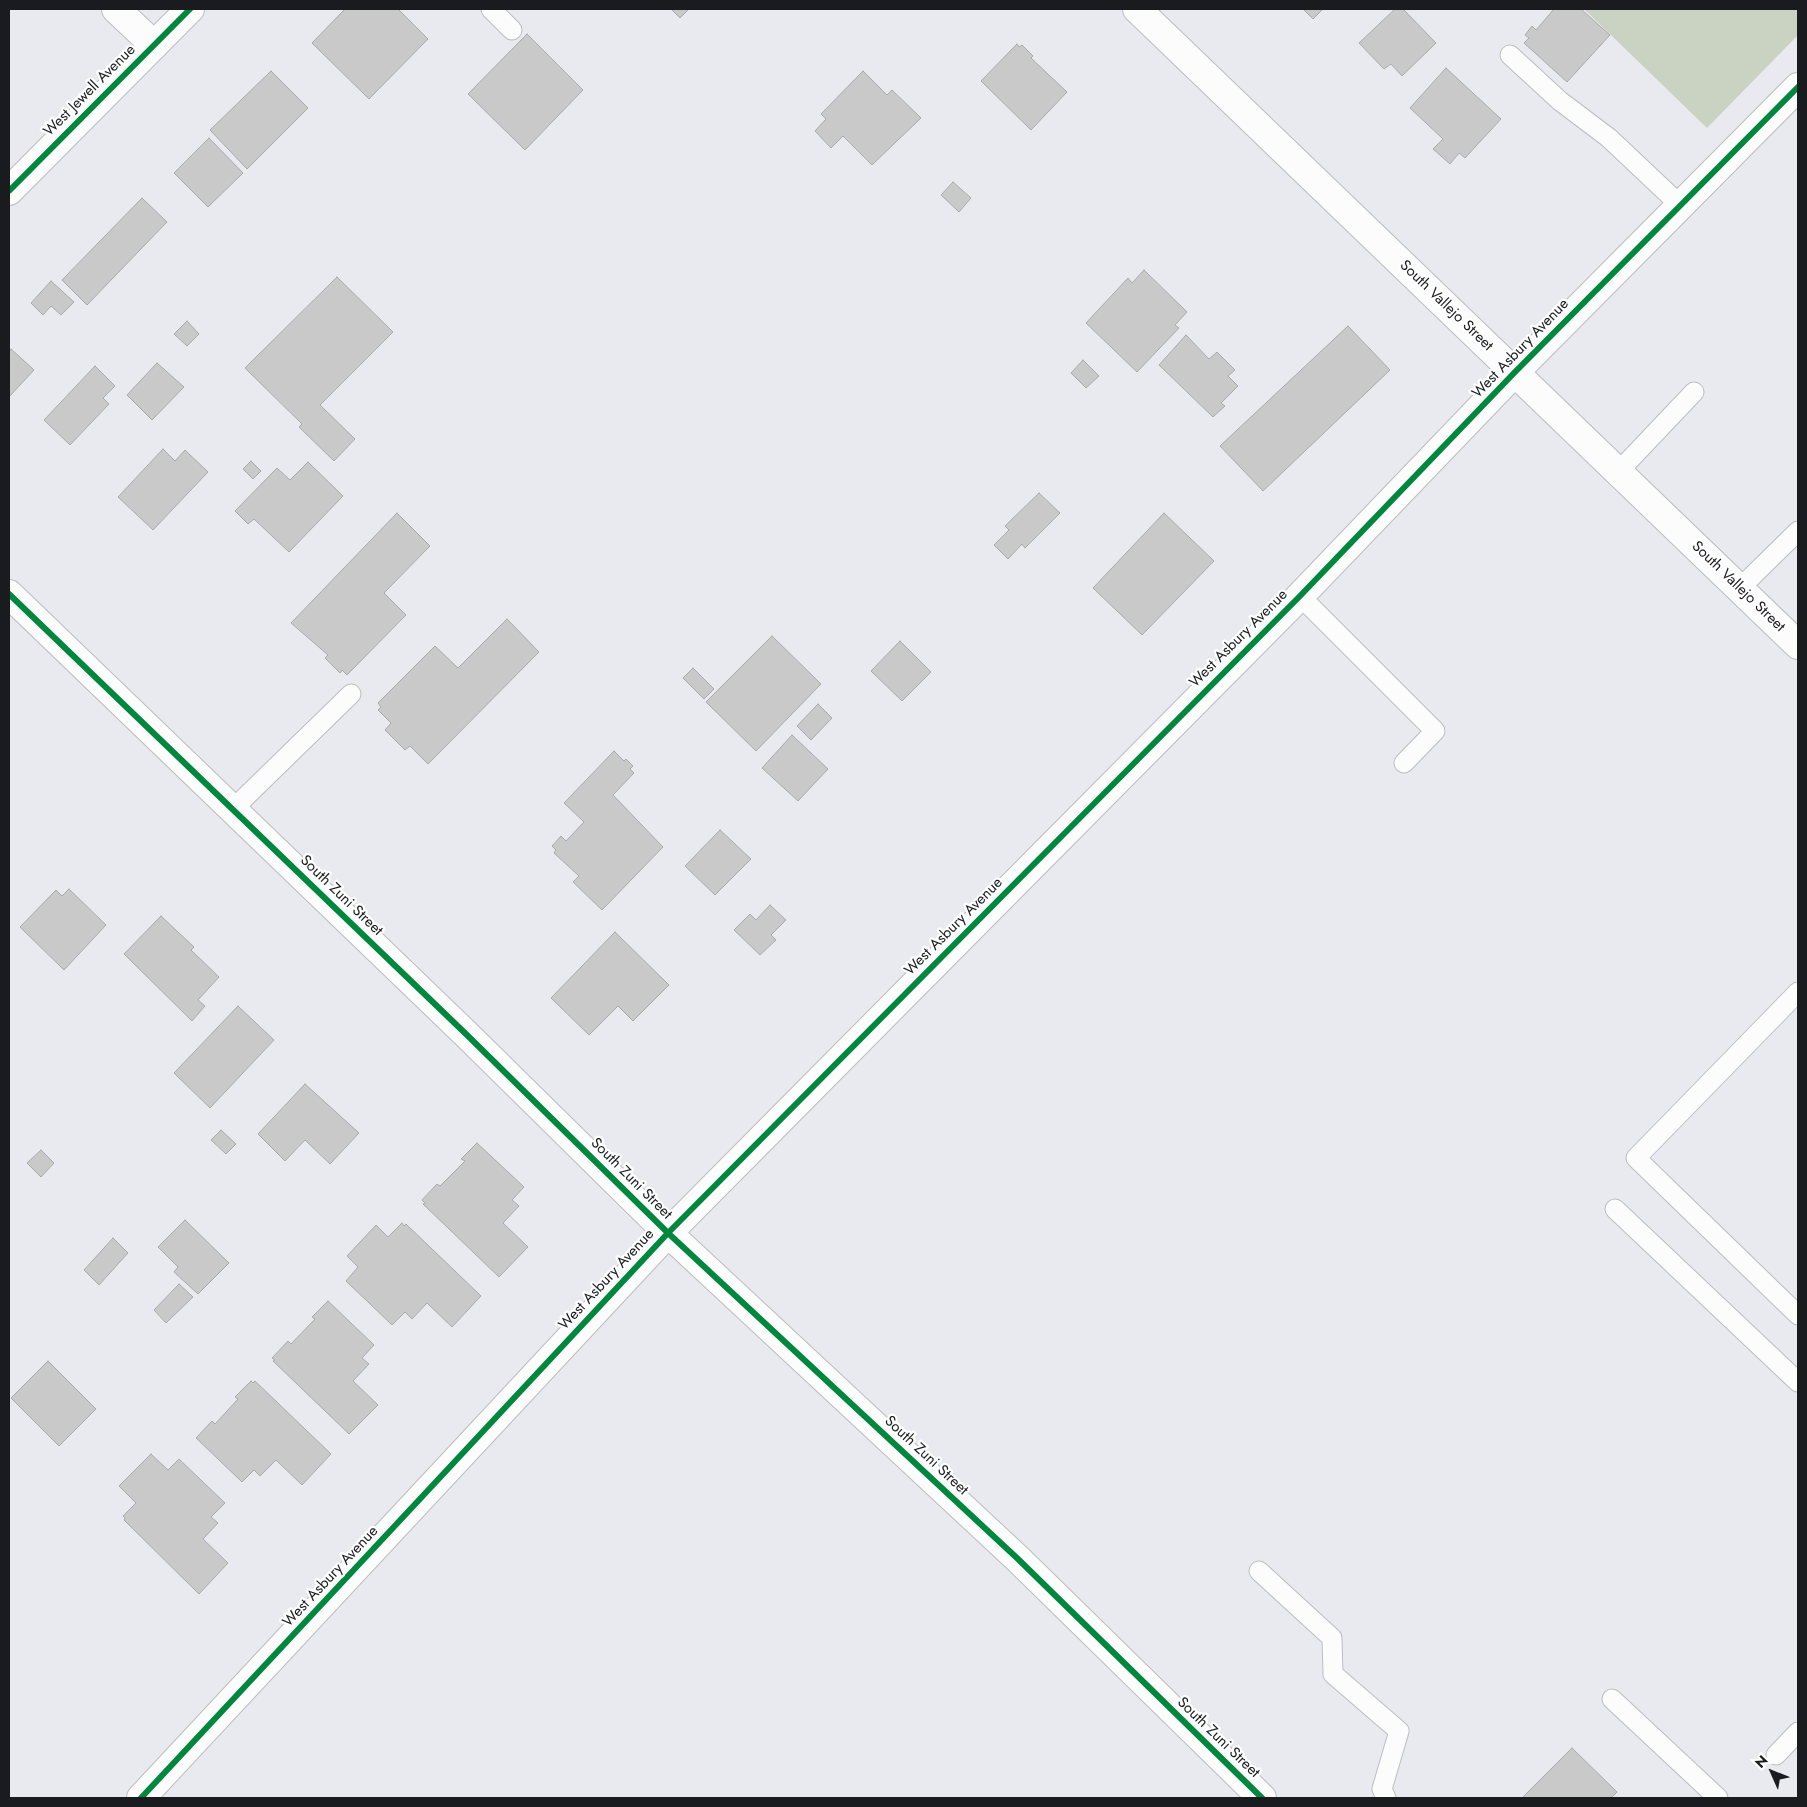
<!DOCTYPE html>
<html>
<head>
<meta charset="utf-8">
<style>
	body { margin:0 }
	#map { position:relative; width:1807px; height:1807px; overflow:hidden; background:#e9eaf0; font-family:Jost,sans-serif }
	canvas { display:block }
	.frame { position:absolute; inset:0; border:10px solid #1a1b1f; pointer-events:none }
	.north { position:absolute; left:1747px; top:1747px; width:50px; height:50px; -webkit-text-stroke:4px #fff; paint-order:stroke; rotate:314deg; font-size:14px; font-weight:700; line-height:20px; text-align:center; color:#1a1b1f }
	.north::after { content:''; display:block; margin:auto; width:18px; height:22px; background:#1a1b1f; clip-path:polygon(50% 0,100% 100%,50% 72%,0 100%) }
</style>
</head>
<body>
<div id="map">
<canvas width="1807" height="1807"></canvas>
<div class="frame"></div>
<div class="north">N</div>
</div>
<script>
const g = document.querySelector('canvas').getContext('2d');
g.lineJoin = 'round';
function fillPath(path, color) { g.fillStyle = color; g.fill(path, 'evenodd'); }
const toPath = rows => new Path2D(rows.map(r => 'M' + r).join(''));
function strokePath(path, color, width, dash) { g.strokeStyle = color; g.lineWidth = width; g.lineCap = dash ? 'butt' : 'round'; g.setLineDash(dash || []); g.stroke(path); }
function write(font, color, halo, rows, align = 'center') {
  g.font = font + ' Jost,sans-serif'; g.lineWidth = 4.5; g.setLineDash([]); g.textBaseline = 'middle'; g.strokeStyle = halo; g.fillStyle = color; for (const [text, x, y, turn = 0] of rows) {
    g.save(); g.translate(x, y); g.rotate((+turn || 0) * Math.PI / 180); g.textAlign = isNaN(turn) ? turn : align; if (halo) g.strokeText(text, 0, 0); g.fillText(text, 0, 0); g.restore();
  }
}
const green = toPath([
	[1584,9,1798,9,1798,35,1707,128]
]);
const building = toPath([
	[345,9,398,9,428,39,369,99,312,43,345,9],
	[671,9,689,9,680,18,671,9],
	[1303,9,1323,9,1313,19,1303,9],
	[1395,9,1403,9,1436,43,1402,76,1391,64,1384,69,1359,43,1395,9],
	[1554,9,1581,9,1610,35,1567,82,1524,43,1529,38,1525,35,1532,26,1536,30,1554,9],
	[527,34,583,90,525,150,468,94,527,34],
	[1017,44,1019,47,1022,45,1033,56,1031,58,1067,92,1031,130,981,81,1017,44],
	[1446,68,1501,119,1465,158,1459,153,1450,164,1433,149,1443,139,1410,108,1446,68],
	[271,71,308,108,247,169,210,130,271,71],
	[863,71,887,95,892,90,921,118,872,165,843,136,831,148,815,131,826,119,821,114,863,71],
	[209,138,243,173,208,207,174,173,209,138],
	[953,182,971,198,959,212,941,195,953,182],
	[142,198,167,222,87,305,62,280,142,198],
	[1144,270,1187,312,1175,325,1179,328,1137,372,1086,323,1128,278,1132,283,1144,270],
	[337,277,393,332,320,405,355,439,334,461,299,427,302,424,245,368,337,277],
	[51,281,74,302,61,315,51,306,43,315,31,303,51,281],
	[187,321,199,334,187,346,174,334,187,321],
	[1348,326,1390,370,1263,491,1220,446,1348,326],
	[1186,335,1209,359,1217,352,1235,370,1228,376,1238,386,1221,403,1225,406,1213,417,1159,365,1186,335],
	[11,349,34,370,9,397,9,352,11,349],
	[1083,360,1099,376,1086,388,1071,373,1083,360],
	[157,363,184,387,152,420,127,395,157,363],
	[95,366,115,386,103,398,109,404,70,445,44,420,95,366],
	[163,449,175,461,185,450,208,472,153,530,118,497,163,449],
	[251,461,261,471,253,479,243,469,251,461],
	[308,462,343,496,289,552,254,519,248,524,235,511,277,468,290,480,308,462],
	[1039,493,1060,513,1025,548,1022,544,1008,559,994,545,1009,530,1005,526,1039,493],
	[397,513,430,546,384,593,406,615,347,675,342,670,340,673,325,658,328,655,291,623,397,513],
	[1164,513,1214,561,1142,635,1093,588,1164,513],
	[507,619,539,652,428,764,410,746,405,750,385,730,391,723,378,710,381,707,378,703,435,646,458,668,507,619],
	[772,636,821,684,756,751,706,702,772,636],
	[900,641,931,672,902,701,871,671,900,641],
	[693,668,714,689,704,699,683,678,693,668],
	[818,704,832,718,811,740,797,726,818,704],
	[792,735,828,769,798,801,762,768,792,735],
	[614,751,624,761,626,759,633,766,630,769,634,773,613,795,663,847,602,910,573,882,579,876,554,853,556,850,552,846,561,836,566,841,584,822,564,803,614,751],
	[720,830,751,859,715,895,685,866,720,830],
	[69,889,106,925,64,970,20,927,56,890,62,896,69,889],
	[770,905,786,920,771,935,776,940,760,955,734,930,750,914,756,920,770,905],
	[161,916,194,947,191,950,219,977,198,1000,205,1006,192,1021,124,954,161,916],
	[615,932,669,985,633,1021,618,1006,589,1035,551,998,615,932],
	[238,1006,274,1040,210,1108,174,1073,238,1006],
	[305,1084,359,1133,330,1164,305,1140,285,1161,258,1134,305,1084],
	[221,1130,236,1144,226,1154,211,1140,221,1130],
	[477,1143,524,1187,512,1200,519,1206,503,1223,528,1247,499,1277,423,1204,425,1203,422,1200,437,1184,440,1186,465,1161,461,1159,477,1143],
	[41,1150,54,1163,41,1177,27,1163,41,1150],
	[185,1220,229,1263,198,1294,174,1272,178,1267,158,1247,185,1220],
	[402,1223,404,1226,406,1224,481,1296,452,1327,427,1303,412,1319,405,1312,392,1325,346,1281,358,1267,347,1256,376,1225,388,1237,402,1223],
	[113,1238,128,1253,99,1285,84,1270,113,1238],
	[179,1284,193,1297,166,1323,154,1310,179,1284],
	[328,1301,374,1345,362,1358,369,1364,353,1381,378,1405,349,1434,273,1361,275,1360,272,1358,288,1341,291,1344,315,1319,312,1317,328,1301],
	[48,1361,96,1409,59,1446,11,1398,48,1361],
	[251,1381,253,1383,255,1381,331,1454,302,1485,276,1460,260,1476,254,1470,242,1482,196,1438,212,1421,215,1424,238,1399,235,1397,251,1381],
	[151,1454,168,1470,179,1459,225,1503,211,1517,218,1523,203,1539,228,1563,199,1594,124,1520,125,1518,123,1516,136,1503,119,1486,151,1454],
	[1572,1748,1617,1792,1611,1798,1522,1798,1572,1748]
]);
const service = toPath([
	[491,9,512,30],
	[1510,55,1560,101,1609,138,1680,205],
	[1619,471,1694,392],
	[1740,588,1798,531],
	[1300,596,1435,731,1404,763],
	[232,810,351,694],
	[1798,992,1636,1158,1798,1315],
	[1615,1209,1798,1382],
	[1259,1571,1332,1638,1333,1674,1399,1731,1382,1789,1386,1798],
	[1612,1699,1718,1798],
	[1776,1755,1798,1732]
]);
const minor = toPath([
	[116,9,154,45],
	[1137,9,1798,645],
	[9,594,467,1035,668,1233,1018,1559,1262,1798],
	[141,1798,668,1233,1300,596,1515,372,1798,87]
]);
const tertiary = toPath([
	[9,191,190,9]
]);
const cycleway = toPath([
	[9,191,190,9],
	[9,594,467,1035,668,1233,1018,1559,1262,1798],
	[141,1798,668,1233,1300,596,1515,372,1798,87]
]);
const streetNames = [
	["West Jewell Avenue",90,91,-45],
	["South Vallejo Street",1446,306,44],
	["West Asbury Avenue",1521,349,-46],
	["South Vallejo Street",1738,587,44],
	["West Asbury Avenue",1239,639,-45],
	["South Zuni Street",341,896,44],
	["West Asbury Avenue",954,927,-45],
	["South Zuni Street",631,1179,45],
	["West Asbury Avenue",607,1280,-47],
	["South Zuni Street",926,1456,43],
	["West Asbury Avenue",331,1577,-47],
	["South Zuni Street",1218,1738,44]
];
fillPath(green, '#cad2c1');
fillPath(building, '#cac9ca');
strokePath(building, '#aaa9aa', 1);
strokePath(service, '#bcbdc2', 21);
strokePath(minor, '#bcbdc2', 30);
strokePath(tertiary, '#bcbdc2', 30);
strokePath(service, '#fcfcfd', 19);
strokePath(minor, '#fcfcfd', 28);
strokePath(tertiary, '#fcfcfd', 28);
strokePath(cycleway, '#00873e', 6);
write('15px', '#1a1b1f', '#fff', streetNames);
</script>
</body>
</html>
